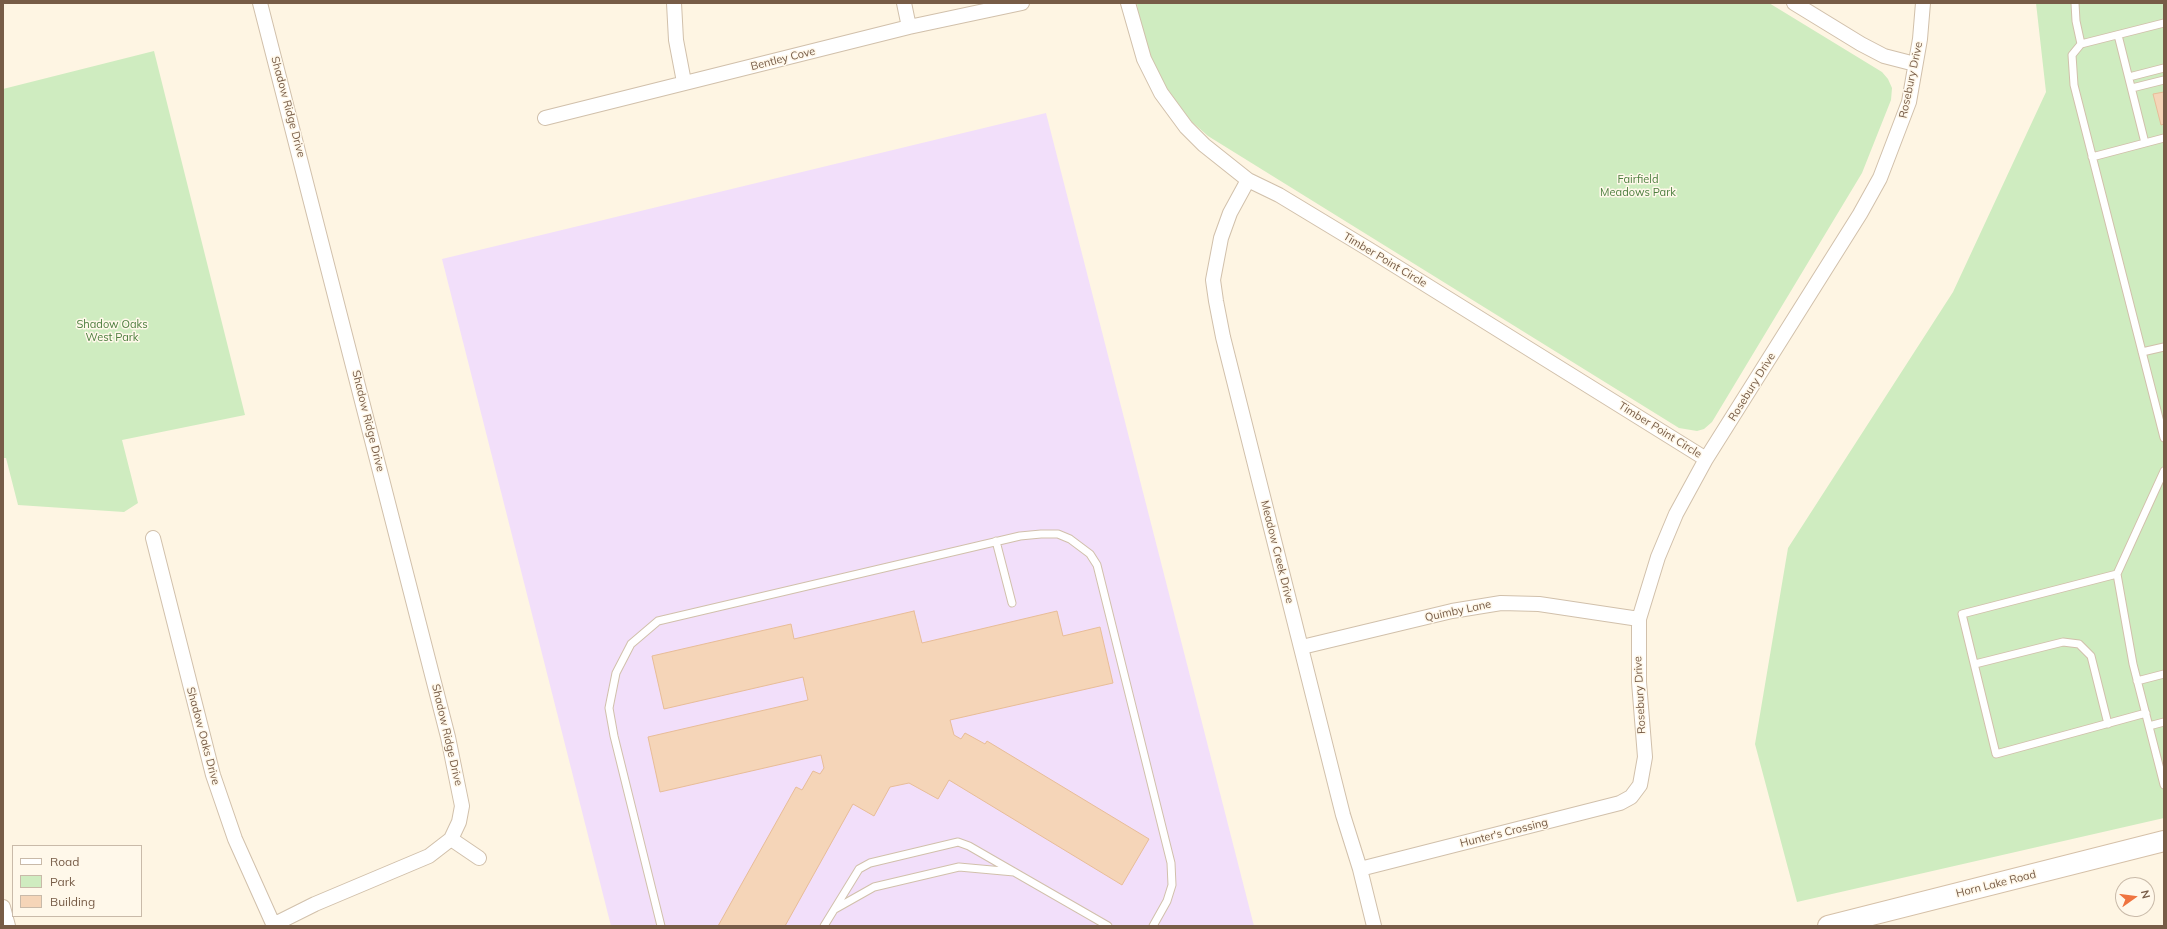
<!DOCTYPE html>
<html>
<head>
<meta charset="utf-8">
<style>
	body { margin:0 }
	#map { position:relative; width:2167px; height:929px; overflow:hidden; background:#fef5e3; font-family:Mulish,sans-serif }
	canvas { display:block }
	.frame { position:absolute; inset:0; border:4px solid #775c47; pointer-events:none }
	.legend { position:absolute; left:12px; top:845px; width:130px; height:72px; box-sizing:border-box; background:#fff8ea; border:1px solid #c9baa9; margin:0; padding:5px 7px; list-style:none; font-size:12px; color:#775c47 }
	.legend li { display:flex; align-items:center; gap:8px; height:20px }
	.legend b { width:20px; border:1px solid #c9baa9 }
	.north { position:absolute; left:2115px; top:877px; width:40px; height:40px; box-sizing:border-box; background:#fff8ea; border:1px solid #c9baa9; border-radius:50%; rotate:76deg; font-size:11px; font-weight:700; line-height:16px; text-align:center; color:#775c47 }
	.north::after { content:''; display:block; margin:auto; width:14px; height:18px; background:#ef7440; clip-path:polygon(50% 0,100% 100%,50% 72%,0 100%) }
</style>
</head>
<body>
<div id="map">
<canvas width="2167" height="929"></canvas>
<div class="frame"></div>
<ul class="legend">
<li><b style="height:5px;background:#fff"></b>Road</li>
<li><b style="height:11px;background:#cfecc0"></b>Park</li>
<li><b style="height:11px;background:#f5d5b8"></b>Building</li>
</ul>
<div class="north">N</div>
</div>
<script>
const g = document.querySelector('canvas').getContext('2d');
g.lineJoin = 'round';
function fillPath(path, color) { g.fillStyle = color; g.fill(path, 'evenodd'); }
const toPath = rows => new Path2D(rows.map(r => 'M' + r).join(''));
function strokePath(path, color, width, dash) { g.strokeStyle = color; g.lineWidth = width; g.lineCap = dash ? 'butt' : 'round'; g.setLineDash(dash || []); g.stroke(path); }
function write(font, color, halo, rows, align = 'center') {
  g.font = font + ' Mulish,sans-serif'; g.lineWidth = 3; g.setLineDash([]); g.textBaseline = 'middle'; g.strokeStyle = halo; g.fillStyle = color; for (const [text, x, y, turn = 0] of rows) {
    g.save(); g.translate(x, y); g.rotate((+turn || 0) * Math.PI / 180); g.textAlign = isNaN(turn) ? turn : align; if (halo) g.strokeText(text, 0, 0); g.fillText(text, 0, 0); g.restore();
  }
}
const education = toPath([
	[1046,113,1254,926,611,926,442,259]
]);
const green = toPath([
	[1137,3,1769,3,1882,72,1888,79,1892,88,1891,100,1862,173,1712,422,1704,429,1697,431,1679,428,1208,136,1191,121,1163,83,1150,58,1138,15],
	[2036,3,2164,3,2164,818,1797,902,1755,744,1788,548,1953,292,2046,92],
	[154,51,245,415,122,440,138,503,124,512,18,505,6,458,3,458,3,89]
]);
const building = toPath([
	[2164,92,2164,124,2161,125,2153,94,2164,92],
	[914,611,922,643,1057,611,1063,636,1100,627,1113,683,950,720,954,735,961,739,965,733,985,744,987,741,1149,839,1122,885,949,780,938,799,909,783,890,787,874,816,853,804,785,926,718,926,796,787,802,790,813,771,820,774,824,768,821,755,660,792,648,737,808,700,803,677,664,709,652,656,791,624,794,639,914,611]
]);
const service = toPath([
	[2075,3,2076,21,2081,44],
	[2164,23,2081,44,2072,55,2074,85,2164,438],
	[2118,35,2145,143],
	[2129,77,2164,68],
	[2132,88,2164,80],
	[2092,157,2164,138],
	[2142,352,2164,347],
	[2164,471,2117,574,2133,664,2164,785],
	[996,541,1012,603],
	[2117,574,1962,614,1996,754,2146,713],
	[1975,664,2063,642,2079,644,2091,656,2108,724],
	[2137,681,2164,674],
	[2149,726,2164,722],
	[835,909,874,887,959,867,1014,872],
	[661,926,614,736,609,708,616,673,631,644,658,621,1020,536,1041,534,1058,534,1070,539,1090,554,1097,565,1171,863,1172,885,1167,901,1153,926],
	[824,926,859,869,870,863,958,842,969,846,1108,926]
]);
const minor = toPath([
	[260,3,448,737,462,806,459,822,451,839,479,858],
	[674,3,676,40,684,82],
	[904,3,909,27],
	[1128,3,1144,59,1161,93,1186,127,1204,145,1248,180,1279,195,1370,250,1706,459],
	[1794,3,1861,44,1884,56,1915,64],
	[545,118,909,27,1022,3],
	[1248,180,1230,213,1221,238,1213,280,1216,301,1223,337,1343,815,1360,869,1374,926],
	[153,538,213,775,235,839,274,926],
	[1302,647,1452,611,1501,603,1539,604,1639,619],
	[1360,869,1620,803,1631,797,1640,785,1645,757,1639,682,1639,619,1658,557,1676,514,1706,459,1860,214,1880,178,1909,102,1920,39,1923,3],
	[3,907,8,926],
	[273,925,315,904,429,856,451,839]
]);
const secondary = toPath([
	[1828,926,2164,841]
]);
const streetNames = [
	["Bentley Cove",783,59,-14],
	["Rosebury Drive",1911,80,-78],
	["Shadow Ridge Drive",288,107,75],
	["Timber Point Circle",1385,260,31],
	["Rosebury Drive",1752,387,-58],
	["Shadow Ridge Drive",368,421,76],
	["Timber Point Circle",1660,430,32],
	["Meadow Creek Drive",1277,552,76],
	["Quimby Lane",1458,611,-12],
	["Rosebury Drive",1640,695,-93],
	["Shadow Ridge Drive",447,735,77],
	["Shadow Oaks Drive",203,736,75],
	["Hunter's Crossing",1504,833,-14],
	["Horn Lake Road",1996,884,-14]
];
const parkNames = [
	["Fairfield",1638,180],
	["Meadows Park",1638,193],
	["Shadow Oaks",112,325],
	["West Park",112,338]
];
fillPath(education, '#f2dffa');
fillPath(green, '#cfecc0');
fillPath(building, '#f5d5b8');
strokePath(building, '#e8bd98', 1);
strokePath(service, '#d1c0ab', 9);
strokePath(minor, '#d1c0ab', 16);
strokePath(secondary, '#d5c0a8', 22);
strokePath(service, '#fff', 7);
strokePath(minor, '#fff', 14);
strokePath(secondary, '#fff', 20);
write('11px', '#775c47', '#fff8ea', streetNames);
write('11px', '#4c7e3e', '#fff8ea', parkNames);
</script>
</body>
</html>
